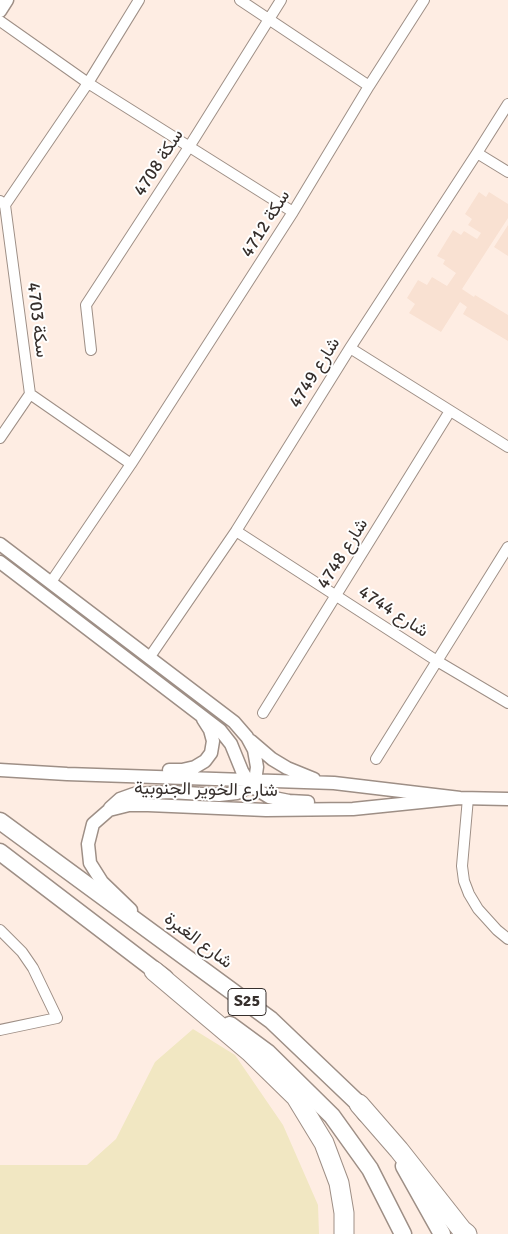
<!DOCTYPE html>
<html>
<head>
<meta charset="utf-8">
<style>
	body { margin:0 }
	canvas { display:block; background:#feede3 }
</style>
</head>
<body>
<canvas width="508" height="1234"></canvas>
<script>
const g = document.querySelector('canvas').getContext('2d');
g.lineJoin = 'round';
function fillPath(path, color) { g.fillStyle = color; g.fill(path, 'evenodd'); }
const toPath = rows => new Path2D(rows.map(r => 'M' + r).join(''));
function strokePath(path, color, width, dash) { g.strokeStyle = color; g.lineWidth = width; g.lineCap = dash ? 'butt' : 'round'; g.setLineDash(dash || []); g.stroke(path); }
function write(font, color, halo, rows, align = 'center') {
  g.font = font + ' Signika,Vazirmatn,sans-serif'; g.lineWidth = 4; g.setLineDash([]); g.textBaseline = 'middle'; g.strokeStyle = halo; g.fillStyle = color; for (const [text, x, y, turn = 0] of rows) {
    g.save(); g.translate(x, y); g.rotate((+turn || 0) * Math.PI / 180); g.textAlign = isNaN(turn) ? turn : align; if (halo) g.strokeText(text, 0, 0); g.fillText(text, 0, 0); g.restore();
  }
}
const built = toPath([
	[479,192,486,197,489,192,508,204,508,218,462,289,474,297,475,295,508,315,508,341,463,314,467,307,460,302,441,332,409,313,415,304,407,298,418,280,427,285,432,277,447,286,456,273,443,264,445,260,437,256,453,230,461,235,464,231,477,239,481,233,468,225,472,219,465,214],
	[508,225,508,256,494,247]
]);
const sand = toPath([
	[193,1029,235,1055,283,1125,318,1205,319,1234,0,1234,0,1165,87,1165,116,1139,155,1062]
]);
const minor = toPath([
	[240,0,369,86],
	[0,21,88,83,293,212],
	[477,153,508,172],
	[0,201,5,205,30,394,0,438],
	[5,205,88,83,139,0],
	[350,348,508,447],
	[91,350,86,305,189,147,281,0],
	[30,394,131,464],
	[236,531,437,661,508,703],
	[51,582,131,464,293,212,369,86,424,0],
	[149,658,236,531,350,348,477,153,508,104],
	[263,713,450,411],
	[376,759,508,547],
	[468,798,462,866,464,881,469,894,478,909,497,930,508,939],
	[0,930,22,952,33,968,57,1018,0,1030]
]);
const tertiary = toPath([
	[0,11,7,0],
	[0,544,234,722,247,737,254,750,257,767,255,781],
	[0,562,220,730,231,744,242,771,251,786,269,797,289,801,308,802],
	[251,741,272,759,287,768,314,779],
	[0,770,67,774,334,783,460,798,508,799],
	[169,770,182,770,195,767,205,761,211,753,213,741,210,730,203,719],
	[110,808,120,799,134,794,170,792,219,795,237,793,251,786,255,781],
	[131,910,102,882,90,863,88,844,93,824,109,810,129,805,148,805,266,810,353,809,460,798]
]);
const primary = toPath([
	[0,821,271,1020,359,1104,366,1114],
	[0,852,165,978],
	[230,1025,268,1053,332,1116,370,1169,403,1234],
	[404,1166,442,1234]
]);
const motorway = toPath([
	[154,971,250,1052,296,1097,324,1143,339,1183,344,1213,344,1234],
	[359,1104,399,1150,462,1230,467,1234]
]);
const shields = [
	[247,1002,38]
];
const shieldNames = [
	["S25",247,1002]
];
const streetNames = [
	["سكة 4708",159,163,-57],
	["سكة 4712",266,224,-58],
	["4703 سكة",37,320,83],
	["4749 شارع",315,373,-58],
	["4748 شارع",343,554,-58],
	["4744 شارع",393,612,33],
	["شارع الخوير الجنوبية",206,790,1],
	["شارع الغبرة",198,941,37]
];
fillPath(built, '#f9e1d2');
fillPath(sand, '#f1e7c2');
strokePath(minor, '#9e8f86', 12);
strokePath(tertiary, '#9e8f86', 15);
strokePath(primary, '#9e8f86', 19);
strokePath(motorway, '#9e8f86', 21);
strokePath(minor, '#fff', 10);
strokePath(tertiary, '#fff', 12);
strokePath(primary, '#fff', 16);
strokePath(motorway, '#fff', 19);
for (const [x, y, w] of shields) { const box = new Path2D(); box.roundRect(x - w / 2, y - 13.5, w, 27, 4); g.fillStyle = '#fff'; g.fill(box); strokePath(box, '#362f2c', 1); }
write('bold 16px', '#362f2c', null, shieldNames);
write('18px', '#362f2c', '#fff', streetNames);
</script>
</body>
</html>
